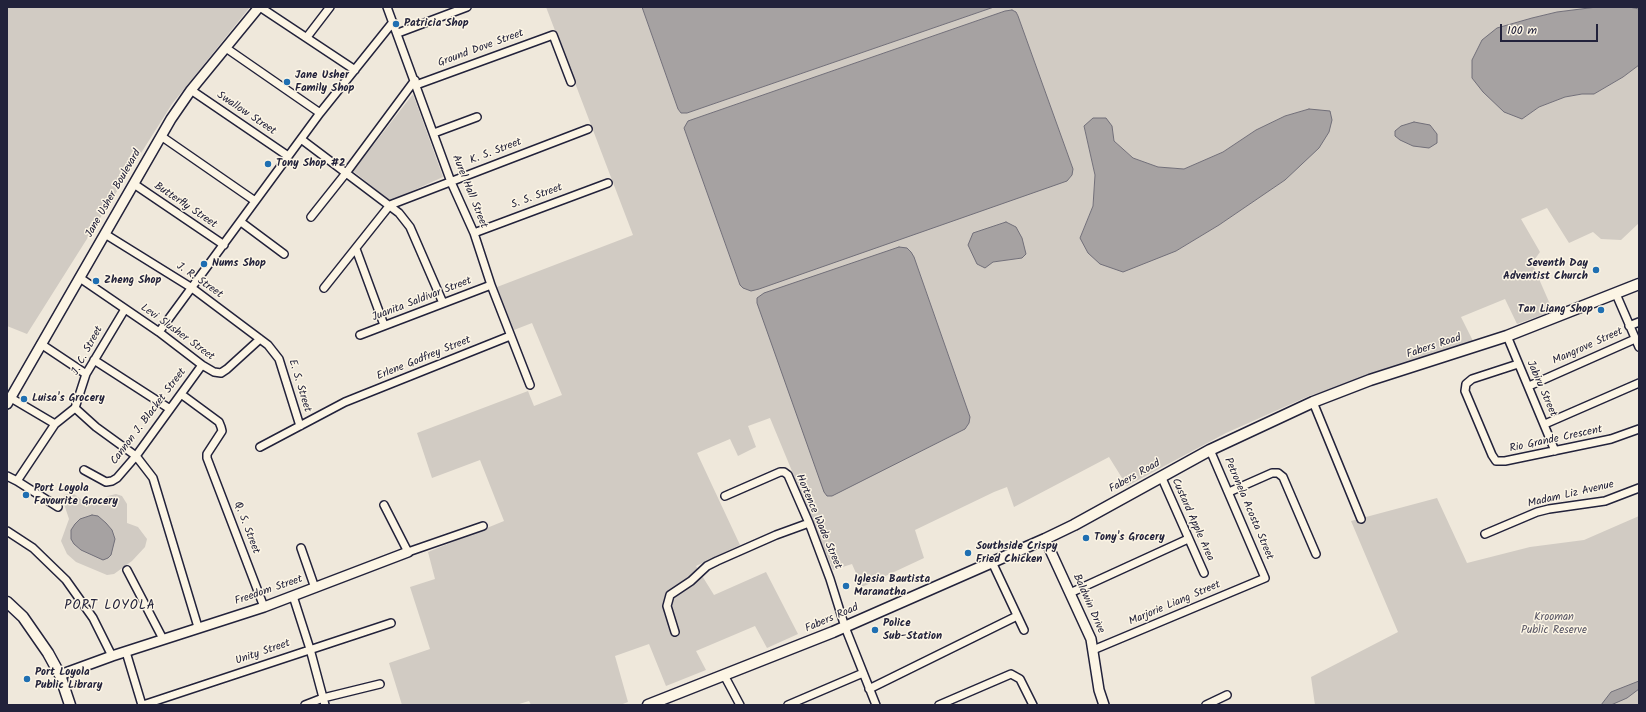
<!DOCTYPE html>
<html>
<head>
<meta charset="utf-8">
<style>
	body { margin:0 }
	#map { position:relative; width:1646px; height:712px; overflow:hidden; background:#efe8db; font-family:Kalam,sans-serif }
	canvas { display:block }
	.frame { position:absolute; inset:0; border:8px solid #22223b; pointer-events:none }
	.scale { position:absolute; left:1500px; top:24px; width:98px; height:18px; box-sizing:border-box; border:2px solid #22223b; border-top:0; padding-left:5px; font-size:12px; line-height:14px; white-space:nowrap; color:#22223b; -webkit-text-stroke:3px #fcf5e5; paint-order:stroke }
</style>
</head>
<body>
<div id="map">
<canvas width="1646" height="712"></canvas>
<div class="frame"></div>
<div class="scale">100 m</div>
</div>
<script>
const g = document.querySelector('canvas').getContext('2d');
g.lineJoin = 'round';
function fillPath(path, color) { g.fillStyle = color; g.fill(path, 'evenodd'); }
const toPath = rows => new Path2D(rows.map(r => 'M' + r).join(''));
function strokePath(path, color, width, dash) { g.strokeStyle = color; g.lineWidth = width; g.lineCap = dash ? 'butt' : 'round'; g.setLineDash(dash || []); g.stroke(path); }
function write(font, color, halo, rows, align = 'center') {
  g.font = font + ' Kalam,sans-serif'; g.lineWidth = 3; g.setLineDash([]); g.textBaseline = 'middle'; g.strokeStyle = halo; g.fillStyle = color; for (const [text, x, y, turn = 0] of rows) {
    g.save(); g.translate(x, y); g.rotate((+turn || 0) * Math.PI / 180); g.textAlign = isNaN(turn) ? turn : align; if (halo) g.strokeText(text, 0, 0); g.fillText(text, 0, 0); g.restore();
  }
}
const green = toPath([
	[7,7,250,7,172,104,27,334,7,326],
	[546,7,642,7,678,109,681,113,687,113,994,7,1597,7,1557,12,1532,18,1497,28,1522,119,1539,107,1565,97,1582,94,1594,94,1623,77,1639,65,1639,223,1621,240,1601,239,1593,232,1569,243,1547,208,1521,219,1540,252,1532,263,1553,311,1517,324,1505,299,1461,317,1474,343,1309,396,1226,433,1127,486,1109,457,1014,507,1007,487,994,492,915,530,924,558,862,587,852,564,833,570,770,418,748,426,756,447,738,456,730,439,697,453,740,545,696,566,714,595,766,572,798,634,767,648,755,626,696,651,706,670,666,686,649,644,615,656,628,702,620,705,531,705,529,701,516,705,402,705,389,663,430,649,410,587,435,579,428,552,504,521,480,460,432,478,417,433,528,391,534,406,562,395,532,323,514,330,497,287,633,235],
	[1012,10,1016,12,1018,16,1073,169,740,285,684,128,691,120,1005,11],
	[1309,109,1301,164,1285,180,1219,225,1176,251,1080,238,1093,206,1095,175,1084,126,1112,126,1114,141,1133,158,1157,167,1184,169,1223,152,1256,130,1285,116],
	[1006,222,1026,254,1022,258,993,262,993,227],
	[914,257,970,417,969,423],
	[413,94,443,177,390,201,353,171],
	[66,494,74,494,83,501,90,504,108,496,116,494,122,496,127,504,127,523,138,527,147,539,145,547,132,561,114,574,107,575,76,562,67,554,61,541,69,519,62,498],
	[1437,498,1467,563,1530,547,1584,540,1639,516,1639,705,1315,705,1311,677,1398,632,1351,521]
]);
const water = toPath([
	[642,7,994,7,687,113,681,113,678,109,642,7],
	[1597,7,1629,7,1639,9,1639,65,1623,77,1594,94,1582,94,1565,97,1539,107,1522,119,1504,112,1483,92,1472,78,1472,60,1482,40,1497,28,1532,18,1557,12,1597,7],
	[1012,10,1016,12,1018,16,1073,169,1072,175,1067,181,759,289,751,291,743,288,740,285,684,128,688,121,1005,11,1012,10],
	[1309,109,1330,111,1332,120,1329,132,1319,148,1285,180,1219,225,1176,251,1123,272,1100,264,1088,253,1080,238,1093,206,1095,175,1084,126,1093,118,1106,118,1112,126,1114,141,1133,158,1158,167,1184,169,1223,152,1256,130,1285,116,1309,109],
	[1414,122,1430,125,1437,134,1437,143,1429,148,1413,146,1400,140,1395,136,1395,131,1401,126,1414,122],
	[1006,222,1016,227,1022,238,1026,254,1022,258,993,262,985,268,977,264,968,245,973,233,1006,222],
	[899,247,907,248,911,252,914,257,970,417,969,423,965,429,832,496,827,496,824,492,757,303,757,298,764,293,899,247],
	[92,515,98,516,106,523,112,530,115,539,111,555,108,558,103,560,81,550,74,544,71,539,71,530,75,524,80,519,92,515],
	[1639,681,1639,689,1627,698,1611,705,1601,705,1611,692,1639,681]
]);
const minor = toPath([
	[260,7,355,70],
	[387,7,451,182,474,233,491,285,530,385],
	[398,33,467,7],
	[307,37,330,7],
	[226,48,320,113],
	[416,85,553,35,571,82],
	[191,90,288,156],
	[434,133,477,117],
	[161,136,255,201],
	[301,139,399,213,410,227,443,303],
	[134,184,224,245],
	[311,217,346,173,415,80],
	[241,222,284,254],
	[474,233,608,183],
	[105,234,192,288,268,345,279,359,300,426],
	[356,249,384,325],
	[80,278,159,332,202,365,214,372,221,373,227,369,260,339],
	[324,288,390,205,588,129],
	[1616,294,1639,347],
	[1629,326,1639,322],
	[159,332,320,113,393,22],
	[360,335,491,285],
	[1507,336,1555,451],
	[41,344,86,374],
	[94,360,170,409],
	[1518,364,1472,379,1466,384,1465,391,1492,455,1496,461,1505,461,1611,439,1639,429],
	[1529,386,1635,339],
	[181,394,219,422,221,427,222,431,207,454,207,458,264,607],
	[11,398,55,424],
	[1313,402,1361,519],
	[75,408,96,427,136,456,153,478,198,627],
	[1545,424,1639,383],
	[260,447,345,402,510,336],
	[84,470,106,482,112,481,117,478,136,456,202,365],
	[7,476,17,481,58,507],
	[1161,476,1204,573],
	[17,481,55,424,75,408,86,374,125,309],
	[1229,492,1272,473,1278,473,1283,477,1316,554],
	[725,496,780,472,784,472,788,475,809,523,830,579,845,627,876,705],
	[384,505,408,552,483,526],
	[7,531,33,548,66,580,93,618,112,656],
	[1485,534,1537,512,1549,509,1605,501,1639,488],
	[301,548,315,588],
	[992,562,1024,630],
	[127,570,163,639],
	[1070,593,1188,539],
	[293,596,310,649,325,705],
	[675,632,667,606,670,595,691,581,707,566,717,561,776,535,809,523],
	[1093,650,1265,578,1210,450],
	[126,652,142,705],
	[724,675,740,705],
	[869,689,1017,616],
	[143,705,391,623],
	[305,705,323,698,380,684],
	[788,705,863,673],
	[939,705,1011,674,1020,679,1033,705],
	[1206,705,1227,695]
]);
const tertiary = toPath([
	[7,404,171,119,191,90,259,7],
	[1045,539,1091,639,1099,690,1104,705],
	[60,675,112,656,264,607,408,552]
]);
const secondary = toPath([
	[7,602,23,617,48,653,60,675,70,705],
	[648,705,833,632,1045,539,1074,525,1210,450,1313,402,1370,380,1507,336,1639,284]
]);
const markers = [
	[396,24,4,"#1f6fb2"],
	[287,82,4,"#1f6fb2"],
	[268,164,4,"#1f6fb2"],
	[204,264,4,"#1f6fb2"],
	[1596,270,4,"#1f6fb2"],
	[96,281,4,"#1f6fb2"],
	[1601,310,4,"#1f6fb2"],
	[24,399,4,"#1f6fb2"],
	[26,495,4,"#1f6fb2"],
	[1086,538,4,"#1f6fb2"],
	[968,553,4,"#1f6fb2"],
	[846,586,4,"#1f6fb2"],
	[875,630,4,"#1f6fb2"],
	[27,679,4,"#1f6fb2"]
];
const poiNames = [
	["Patricia Shop",404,24],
	["Jane Usher",295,76],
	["Family Shop",295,89],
	["Tony Shop #2",276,164],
	["Nums Shop",212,264],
	["Seventh Day",1588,264,"right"],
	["Adventist Church",1588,277,"right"],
	["Zheng Shop",104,281],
	["Tan Liang Shop",1593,310,"right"],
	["Luisa's Grocery",32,399],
	["Port Loyola",34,489],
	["Favourite Grocery",34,502],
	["Tony's Grocery",1094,538],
	["Southside Crispy",976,547],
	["Fried Chicken",976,560],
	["Iglesia Bautista",854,580],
	["Maranatha",854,593],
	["Police",883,624],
	["Sub-Station",883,637],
	["Port Loyola",35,673],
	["Public Library",35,686]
];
const streetNames = [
	["Ground Dove Street",481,49,-20],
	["Swallow Street",246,114,34],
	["K. S. Street",496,152,-21],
	["Aurel Hall Street",469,192,68],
	["Jane Usher Boulevard",114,194,-60],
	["S. S. Street",537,197,-20],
	["Butterfly Street",185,206,34],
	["J. R. Street",199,281,35],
	["Juanita Saldivar Street",422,300,-21],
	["Levi Slusher Street",177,333,36],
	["Fabers Road",1434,347,-18],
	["Mangrove Street",1588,347,-24],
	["J. C. Street",88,351,-62],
	["Erlene Godfrey Street",424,359,-22],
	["E. S. Street",299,386,73],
	["Jabiru Street",1541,389,66],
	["Cannon J. Blacket Street",149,417,-53],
	["Rio Grande Crescent",1556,440,-12],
	["Fabers Road",1135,477,-29],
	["Madam Liz Avenue",1571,495,-13],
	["Petronela Acosta Street",1248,509,67],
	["Custard Apple Area",1192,520,66],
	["Hortence Wade Street",818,522,67],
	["Q. S. Street",246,528,69],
	["Freedom Street",269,591,-19],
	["Baldwin Drive",1088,604,66],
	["Marjorie Liang Street",1175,604,-23],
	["Fabers Road",832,619,-23],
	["Unity Street",263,653,-19]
];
const parkNames = [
	["Krooman",1554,618],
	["Public Reserve",1554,631]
];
const quarterNames = [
	["PORT LOYOLA",110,607]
];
fillPath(green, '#d1cbc3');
fillPath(water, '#a6a2a2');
strokePath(water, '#716f79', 1);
strokePath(minor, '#22223b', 10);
strokePath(tertiary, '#22223b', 12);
strokePath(secondary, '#22223b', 13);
strokePath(minor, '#fcf5e5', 7);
strokePath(tertiary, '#fcf5e5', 9);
strokePath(secondary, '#fcf5e5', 10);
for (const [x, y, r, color] of markers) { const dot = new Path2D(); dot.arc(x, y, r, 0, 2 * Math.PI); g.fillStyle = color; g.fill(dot); strokePath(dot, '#fcf5e5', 1.5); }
write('bold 11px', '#22223b', '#fcf5e5', poiNames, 'left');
write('11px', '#22223b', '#fcf5e5', streetNames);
write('11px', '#575564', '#fcf5e5', parkNames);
g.letterSpacing = '1px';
write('13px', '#22223b', '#fcf5e5', quarterNames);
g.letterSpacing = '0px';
</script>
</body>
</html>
